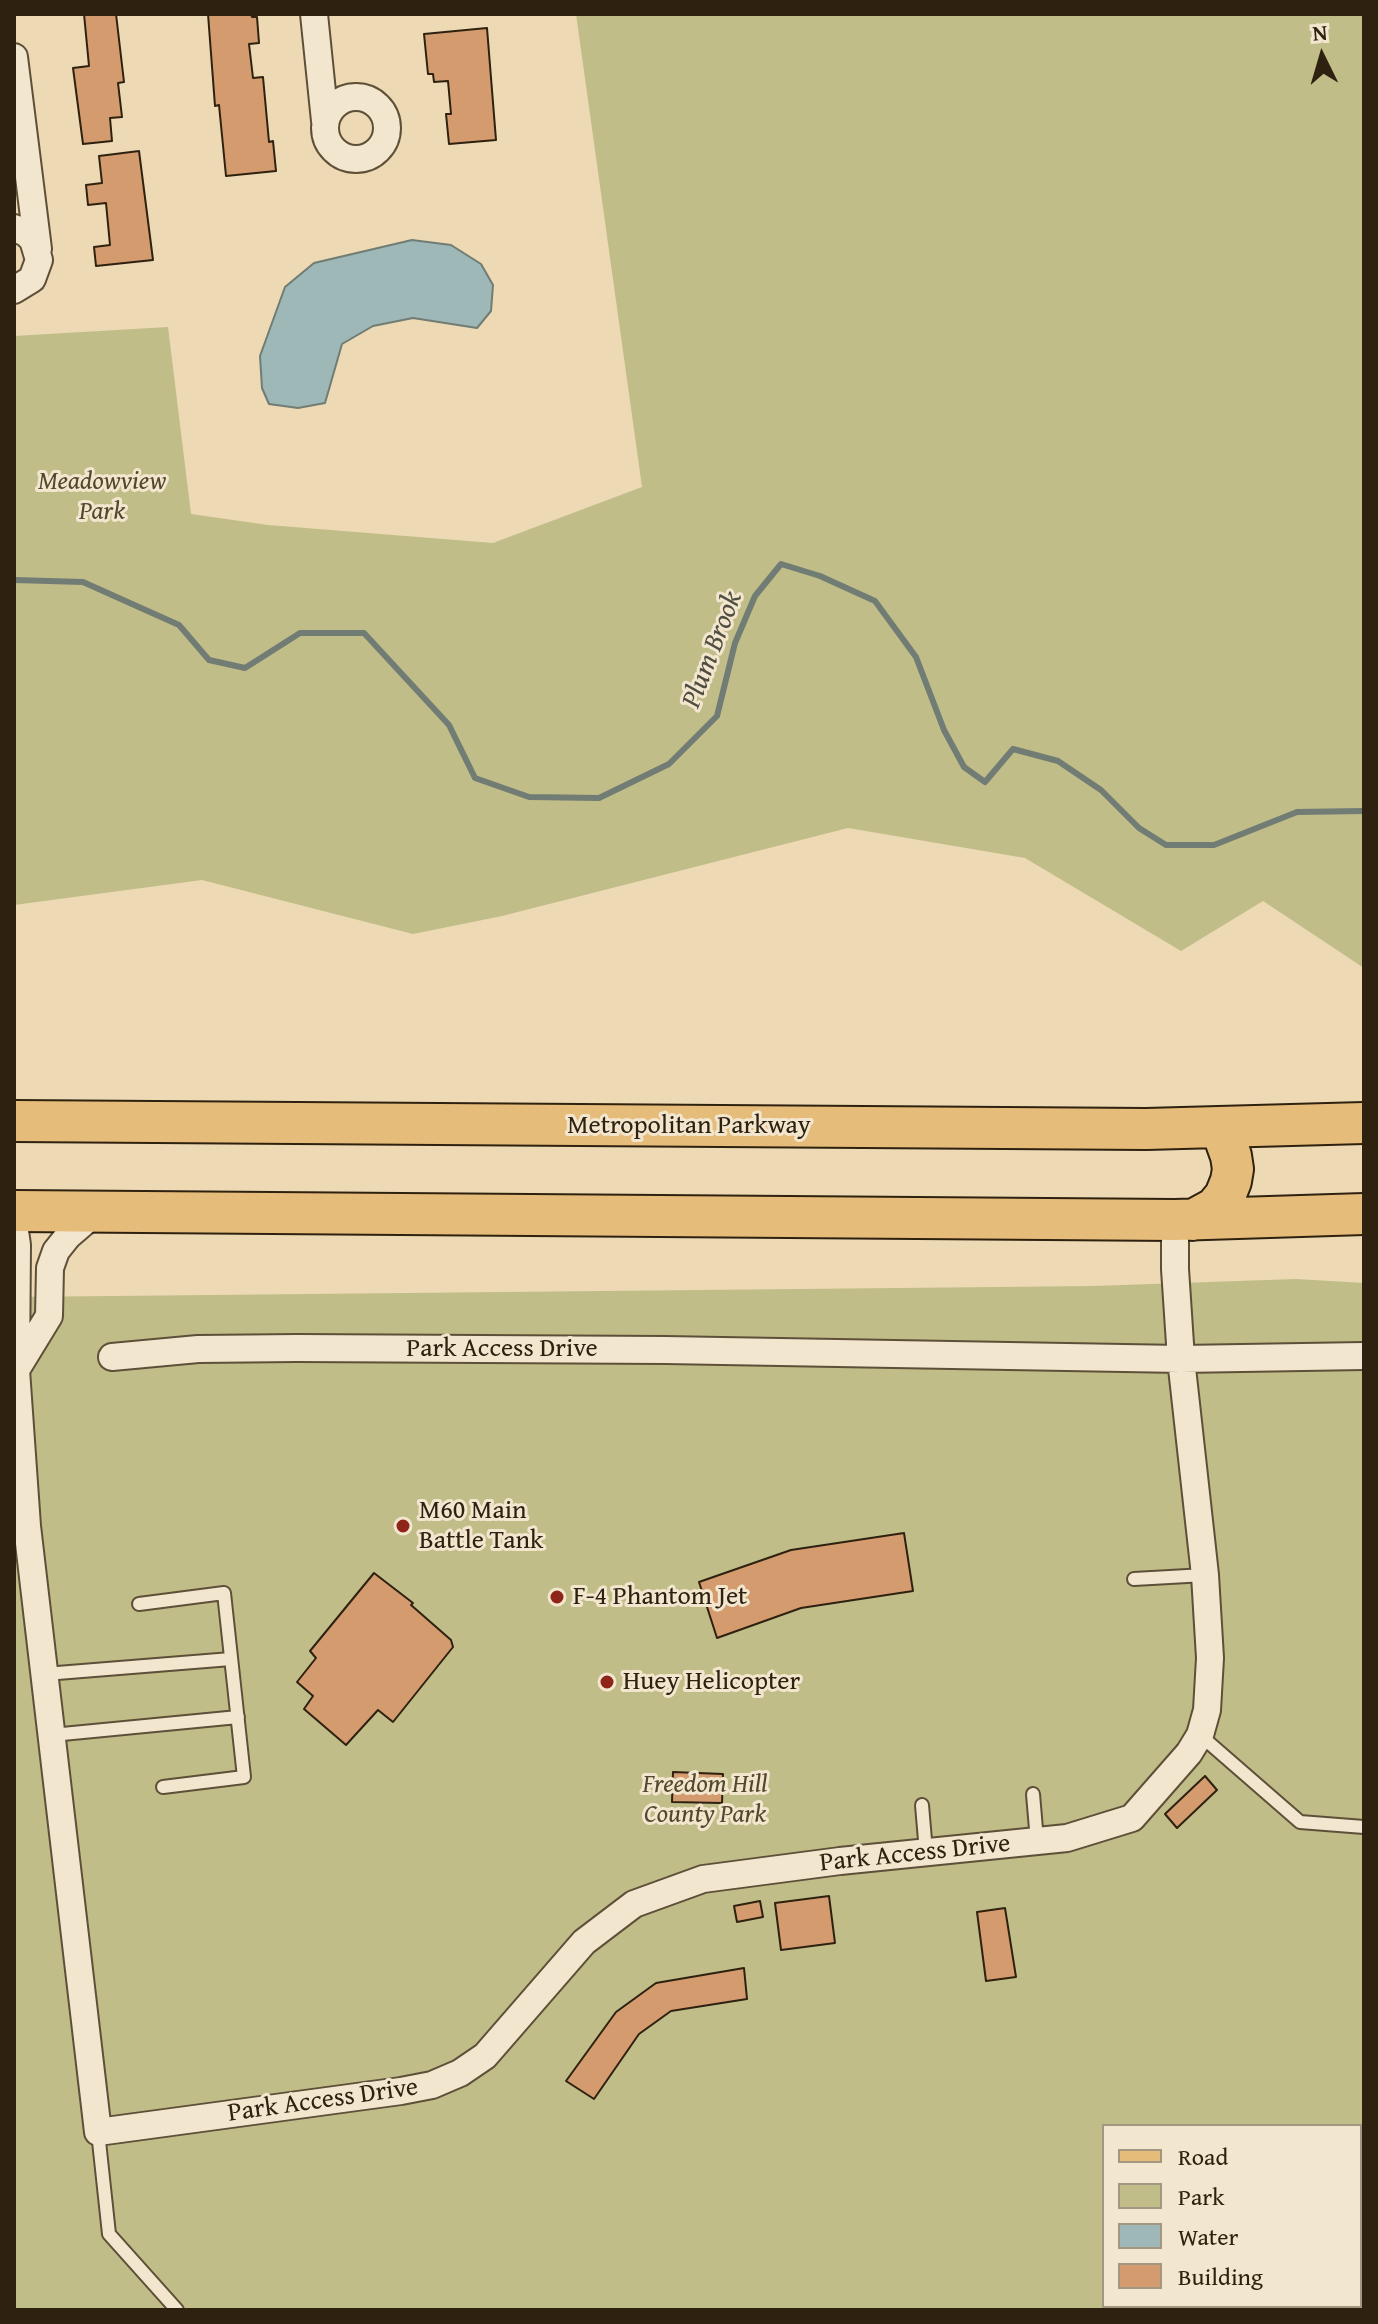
<!DOCTYPE html>
<html>
<head>
<meta charset="utf-8">
<style>
	body { margin:0 }
	#map { position:relative; width:1378px; height:2324px; overflow:hidden; background:#edd9b4; font-family:"Gentium Book Plus",serif }
	canvas { display:block }
	.frame { position:absolute; inset:0; border:16px solid #2e210f; pointer-events:none }
	.legend { position:absolute; left:1102px; top:2124px; width:260px; height:184px; box-sizing:border-box; background:#f3e6ce; border:2px solid #a49782; margin:0; padding:10px 14px; list-style:none; font-size:24px; color:#2e210f }
	.legend li { display:flex; align-items:center; gap:16px; height:40px }
	.legend b { width:40px; border:2px solid #a49782 }
	.north { position:absolute; left:1282px; top:16px; width:80px; height:80px; -webkit-text-stroke:6px #f3e6ce; paint-order:stroke; rotate:355deg; font-size:22px; font-weight:700; line-height:32px; text-align:center; color:#2e210f }
	.north::after { content:''; display:block; margin:auto; width:28px; height:36px; background:#2e210f; clip-path:polygon(50% 0,100% 100%,50% 72%,0 100%) }
</style>
</head>
<body>
<div id="map">
<canvas width="1378" height="2324"></canvas>
<div class="frame"></div>
<ul class="legend">
<li><b style="height:10px;background:#e6bc7a"></b>Road</li>
<li><b style="height:22px;background:#c0bd88"></b>Park</li>
<li><b style="height:22px;background:#9db8b7"></b>Water</li>
<li><b style="height:22px;background:#d49b6f"></b>Building</li>
</ul>
<div class="north">N</div>
</div>
<script>
const g = document.querySelector('canvas').getContext('2d');
g.lineJoin = 'round';
function fillPath(path, color) { g.fillStyle = color; g.fill(path, 'evenodd'); }
const toPath = rows => new Path2D(rows.map(r => 'M' + r).join(''));
function strokePath(path, color, width, dash) { g.strokeStyle = color; g.lineWidth = width; g.lineCap = dash ? 'butt' : 'round'; g.setLineDash(dash || []); g.stroke(path); }
function write(font, color, halo, rows, align = 'center') {
  g.font = font + ' "Gentium Book Plus",serif'; g.lineWidth = 6; g.setLineDash([]); g.textBaseline = 'middle'; g.strokeStyle = halo; g.fillStyle = color; for (const [text, x, y, turn = 0] of rows) {
    g.save(); g.translate(x, y); g.rotate((+turn || 0) * Math.PI / 180); g.textAlign = isNaN(turn) ? turn : align; if (halo) g.strokeText(text, 0, 0); g.fillText(text, 0, 0); g.restore();
  }
}
const green = toPath([
	[576,14,1364,14,1364,968,1263,901,1181,951,1025,858,848,828,502,916,413,934,202,880,14,905,14,336,168,327,191,514,268,525,493,543,642,487],
	[1296,1279,1364,1283,1364,2310,14,2310,14,1297,1094,1286],
	[1104,2126,1360,2126,1360,2306,1104,2306]
]);
const water = toPath([
	[412,240,451,245,481,264,493,285,491,311,477,328,413,318,373,326,342,344,325,403,298,408,269,404,262,388,260,356,285,287,314,263,412,240]
]);
const stream = toPath([
	[14,580,83,582,179,625,209,660,245,668,300,633,364,633,449,725,475,778,529,797,599,798,669,764,717,716,735,643,755,596,781,564,820,576,875,601,916,657,944,730,964,767,985,782,1013,749,1058,761,1101,790,1139,828,1166,845,1214,845,1297,812,1364,811]
]);
const building = toPath([
	[84,14,116,14,124,82,118,83,122,117,110,118,112,141,83,144,73,68,89,66,84,14],
	[208,14,251,14,252,17,257,17,259,43,249,44,253,78,263,77,269,142,273,141,276,171,226,176,219,105,215,106,208,14],
	[487,28,496,140,449,144,446,114,451,114,448,81,434,82,433,74,428,74,424,34,487,28],
	[139,151,153,260,96,266,94,247,110,245,106,203,88,205,86,185,102,183,99,156,139,151],
	[904,1533,913,1591,801,1608,717,1638,699,1582,791,1550,904,1533],
	[374,1573,413,1603,411,1605,451,1640,453,1647,393,1722,378,1710,346,1745,304,1709,313,1696,297,1682,316,1658,310,1651,374,1573],
	[673,1772,723,1774,722,1803,672,1802,673,1772],
	[1205,1776,1217,1790,1177,1828,1165,1814,1205,1776],
	[829,1896,835,1943,781,1950,775,1903,829,1896],
	[760,1901,763,1917,737,1922,734,1906,760,1901],
	[1005,1908,1016,1977,986,1981,977,1912,1005,1908],
	[744,1968,747,1999,671,2011,639,2034,594,2099,566,2081,616,2012,656,1983,744,1968]
]);
const lane = toPath([
	[1134,1579,1205,1575],
	[139,1604,224,1593,244,1777,163,1787],
	[45,1674,231,1659],
	[52,1735,238,1717],
	[1200,1735,1300,1822,1364,1827],
	[1033,1794,1037,1841],
	[922,1805,926,1852],
	[98,2132,109,2234,177,2310]
]);
const street = toPath([
	[314,14,325,121],
	[14,57,38,249],
	'325 128a31 31 0 1 1 62 0a31 31 0 1 1-62 0Z',
	[14,228,26,233,33,240,39,260,32,279,14,290],
	[14,1224,17,1245,16,1370,27,1526,98,2132,401,2091,432,2085,460,2073,485,2056,584,1942,634,1904,703,1879,840,1861,1067,1838,1132,1818,1189,1753,1200,1735,1207,1710,1210,1658,1205,1575,1181,1359,1175,1269,1175,1220],
	[112,1357,198,1349,297,1348,665,1350,1181,1359,1364,1356],
	[16,1370,49,1316,50,1268,56,1251,68,1236,97,1211]
]);
const primary = toPath([
	[14,1121,1146,1129,1364,1123],
	[14,1211,1175,1220,1364,1214],
	[1193,1220,1215,1208,1225,1196,1231,1181,1233,1169,1231,1156,1221,1128]
]);
const markers = [
	[403,1526,8,"#8f2418"],
	[557,1597,8,"#8f2418"],
	[607,1682,8,"#8f2418"]
];
const parkNames = [
	["Meadowview",102,482],
	["Park",102,512],
	["Freedom Hill",705,1785],
	["County Park",705,1815]
];
const streetNames = [
	["Metropolitan Parkway",689,1126],
	["Park Access Drive",502,1349],
	["Park Access Drive",915,1854,-6],
	["Park Access Drive",323,2101,-8]
];
const poiNames = [
	["M60 Main",419,1511],
	["Battle Tank",419,1541],
	["F-4 Phantom Jet",573,1597],
	["Huey Helicopter",623,1682]
];
const waterNames = [
	["Plum Brook",713,650,-69]
];
fillPath(green, '#c0bd88');
fillPath(water, '#9db8b7');
strokePath(water, '#717c74', 2);
strokePath(stream, '#717c74', 6);
fillPath(building, '#d49b6f');
strokePath(building, '#2e210f', 2);
strokePath(lane, '#5e4f38', 16);
strokePath(street, '#5e4f38', 30);
strokePath(primary, '#2e210f', 44);
strokePath(lane, '#f3e6ce', 12);
strokePath(street, '#f3e6ce', 26);
strokePath(primary, '#e6bc7a', 40);
for (const [x, y, r, color] of markers) { const dot = new Path2D(); dot.arc(x, y, r, 0, 2 * Math.PI); g.fillStyle = color; g.fill(dot); strokePath(dot, '#f3e6ce', 3); }
write('italic 26px', '#52482d', '#f3e6ce', parkNames);
write('26px', '#2e210f', '#f3e6ce', streetNames);
write('26px', '#2e210f', '#f3e6ce', poiNames, 'left');
write('italic 28px', '#4f4e41', '#f3e6ce', waterNames);
</script>
</body>
</html>
